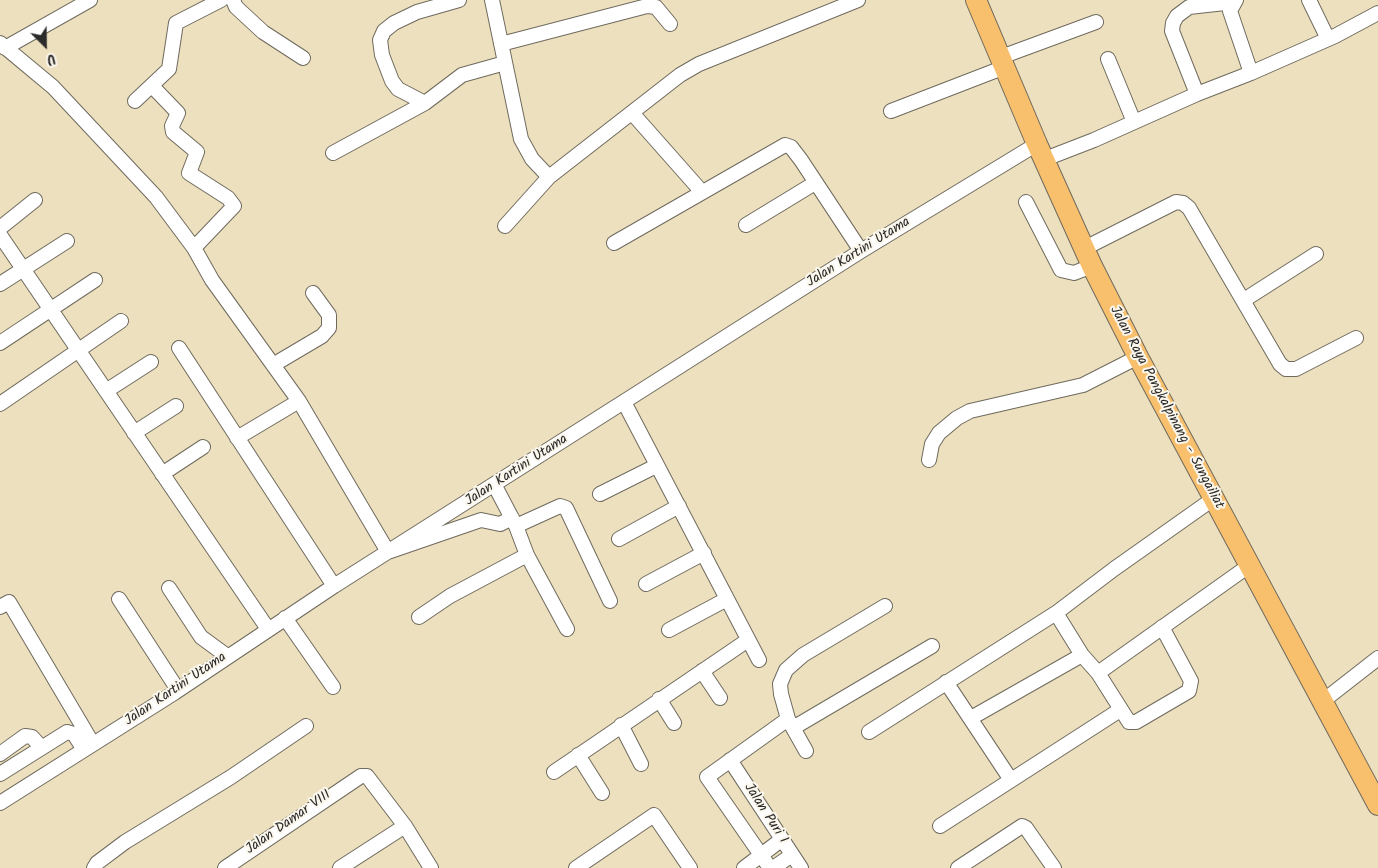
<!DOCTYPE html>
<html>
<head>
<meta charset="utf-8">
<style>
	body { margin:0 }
	#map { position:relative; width:1378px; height:868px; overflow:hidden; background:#ede0be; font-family:Kalam,sans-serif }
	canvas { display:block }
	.north { position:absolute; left:20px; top:20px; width:50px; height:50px; -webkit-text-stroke:4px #fbf7ec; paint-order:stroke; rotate:157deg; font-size:14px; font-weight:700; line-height:20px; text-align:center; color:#2b2b2b }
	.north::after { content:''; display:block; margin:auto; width:18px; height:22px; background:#2b2b2b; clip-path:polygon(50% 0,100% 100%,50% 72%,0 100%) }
</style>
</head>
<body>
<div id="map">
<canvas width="1378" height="868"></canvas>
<div class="north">U</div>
</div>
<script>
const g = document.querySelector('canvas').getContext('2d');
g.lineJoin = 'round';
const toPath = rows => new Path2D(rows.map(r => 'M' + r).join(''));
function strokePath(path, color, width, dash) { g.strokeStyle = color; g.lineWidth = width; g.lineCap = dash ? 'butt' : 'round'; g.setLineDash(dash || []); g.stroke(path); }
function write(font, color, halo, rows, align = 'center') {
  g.font = font + ' Kalam,sans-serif'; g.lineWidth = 4; g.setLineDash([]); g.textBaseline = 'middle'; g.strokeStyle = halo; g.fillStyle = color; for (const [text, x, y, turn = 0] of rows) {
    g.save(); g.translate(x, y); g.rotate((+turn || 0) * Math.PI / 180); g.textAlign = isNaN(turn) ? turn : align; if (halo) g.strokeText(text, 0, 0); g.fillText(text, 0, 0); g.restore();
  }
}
const minor = toPath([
	[233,0,236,7,263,32,303,58],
	[492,0,521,139,532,159,549,177],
	[1236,0,1230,11,1251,73],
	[1309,0,1328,39],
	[0,43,53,87,156,197,194,248,212,280,299,401,388,552,481,520,500,524,512,518],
	[501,44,647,6,656,7,670,24],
	[5,48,90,0],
	[1001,57,1096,22],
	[1108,59,1134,122],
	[152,86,178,113,172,126,173,132,197,152,189,173,228,198,234,206,194,248],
	[1197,94,1172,31,1173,23,1177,16,1189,7,1234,2],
	[135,101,169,69,176,23,221,0],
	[425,103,398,89,392,81,382,55,380,40,384,31,394,23,417,12,459,0],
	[891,111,1005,67],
	[633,114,702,192],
	[333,153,425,103,462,75,505,63],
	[1045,159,1094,140,1197,94,1251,73,1335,36,1378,13],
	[1026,202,1061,270,1074,273,1092,266],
	[746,225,815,183],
	[505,226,549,177,680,75,699,64,858,0],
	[0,228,35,200],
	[0,235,268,629],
	[614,243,785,145,791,147,801,160,861,251],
	[1085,248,1176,202,1183,203,1189,208,1280,364,1286,369,1296,369,1356,338],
	[0,284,67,241],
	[1244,300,1316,254],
	[0,343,95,280],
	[179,348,334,586],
	[273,365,322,336,329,328,329,315,313,293],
	[106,391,151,362],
	[624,402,759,660],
	[0,404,121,321],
	[134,433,176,406],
	[237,438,299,401],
	[929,460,932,444,939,433,957,418,970,411,1083,385,1138,357],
	[162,474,203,447],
	[495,486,516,526,560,506,566,508,610,601],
	[600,494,656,466],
	[1213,499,1114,569,1056,613,1082,655,1098,673,1250,565],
	[516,526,527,555,567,629],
	[619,539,679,506],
	[646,584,704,553],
	[169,588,201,637,227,656],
	[119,599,178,690],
	[0,607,9,602,93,744],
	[419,617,450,596,527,555],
	[285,618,333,687],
	[669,630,727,599],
	[702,671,720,698],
	[1098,673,1129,722,1136,722,1189,691,1191,681,1162,627],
	[946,682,1011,780],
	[659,699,674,723],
	[1323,701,1378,658],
	[971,718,1082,655],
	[621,725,641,764],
	[793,728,932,646],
	[869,732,1056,613],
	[806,751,788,719,781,694,780,684,786,670,803,655,885,606],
	[0,754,25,736,32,737,41,747],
	[578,755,602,793],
	[730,760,801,868],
	[554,772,748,640],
	[0,774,67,732,74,734,84,750],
	[0,803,174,693,334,586,861,251,1037,144],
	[940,826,1120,710],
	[94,868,97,863,125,842,231,777,306,726],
	[225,868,361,776,367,776,405,826,431,868],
	[340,868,405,826],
	[576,868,654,815,690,868],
	[744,868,781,840],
	[770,868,707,777,788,719],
	[773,868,792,855],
	[958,868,1022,826,1026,828,1054,868]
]);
const highway = toPath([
	[976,0,1037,144,1092,266,1138,357,1378,805]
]);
const streetNames = [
	["Jalan Kartini Utama",859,253,-32],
	["Jalan Raya Pangkalpinang - Sungailiat",1166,408,62],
	["Jalan Kartini Utama",517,471,-33],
	["Jalan Kartini Utama",176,690,-34],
	["Jalan Puri I",765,814,57],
	["Jalan Damar VIII",289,823,-35]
];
strokePath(minor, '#6f6a5e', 16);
strokePath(highway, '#6f6a5e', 22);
strokePath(minor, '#fff', 14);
strokePath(highway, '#f8bf6c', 20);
write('14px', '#2b2b2b', '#fbf7ec', streetNames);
</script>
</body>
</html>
